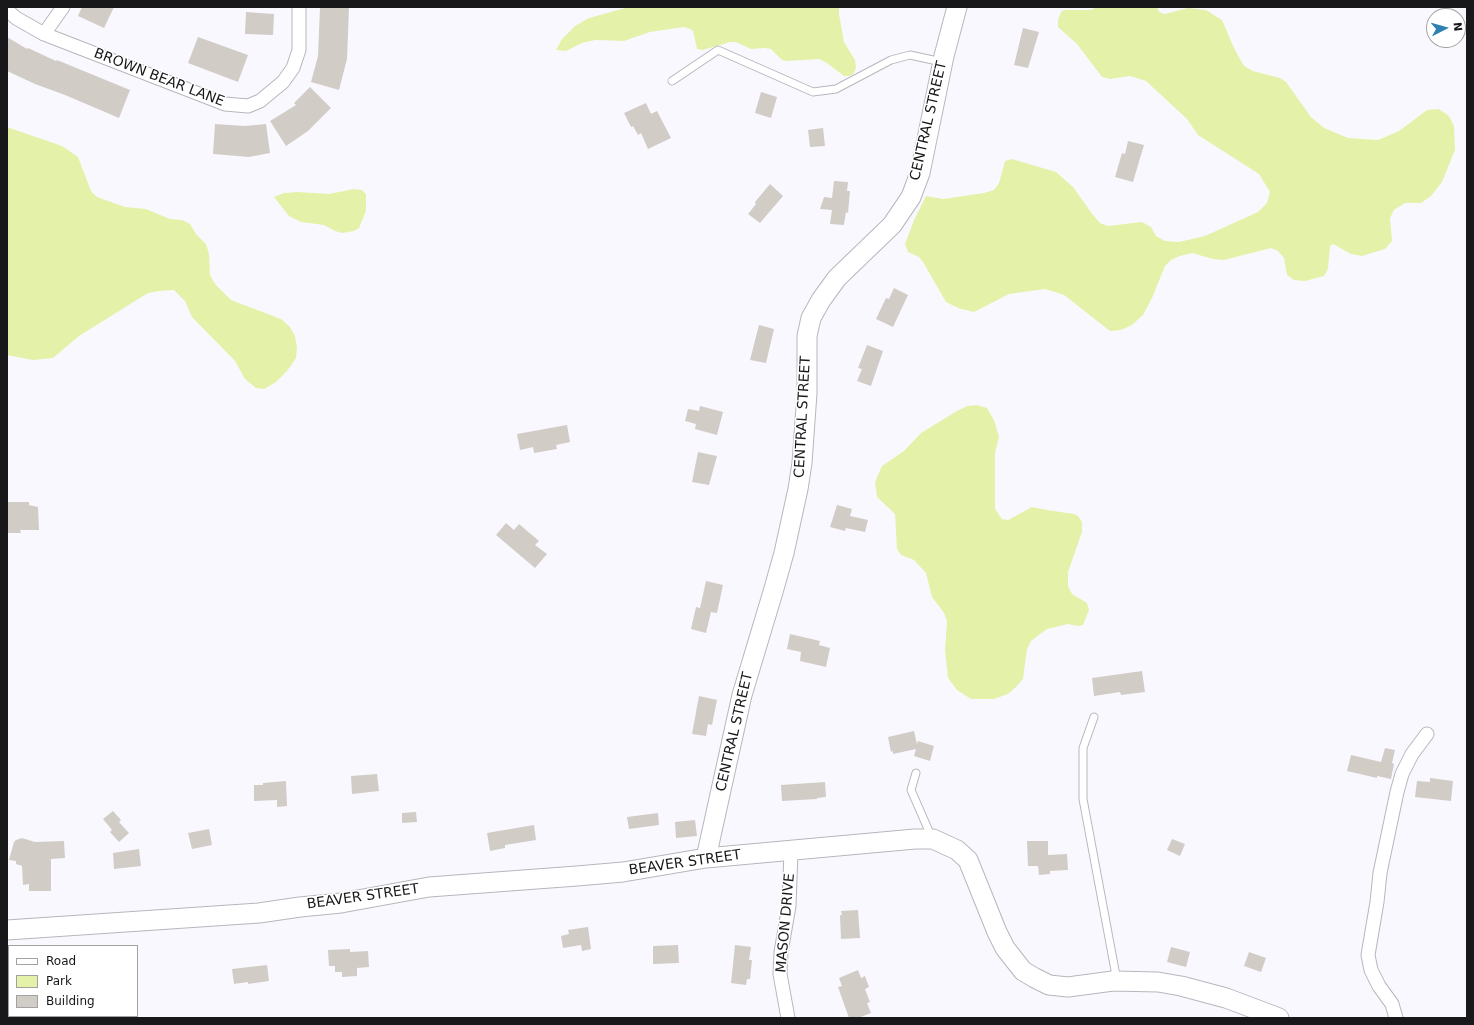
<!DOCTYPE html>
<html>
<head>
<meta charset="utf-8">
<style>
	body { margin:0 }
	#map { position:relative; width:1474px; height:1025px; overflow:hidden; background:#faf8ff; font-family:"DejaVu Sans",sans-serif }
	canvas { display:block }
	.frame { position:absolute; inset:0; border:8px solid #18171a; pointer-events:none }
	.legend { position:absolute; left:8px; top:945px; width:130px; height:72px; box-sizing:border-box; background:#fff; border:1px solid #a3a2a3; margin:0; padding:5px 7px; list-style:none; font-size:12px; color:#18171a }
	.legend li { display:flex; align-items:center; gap:8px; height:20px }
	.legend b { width:20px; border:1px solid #a3a2a3 }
	.north { position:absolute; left:1426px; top:8px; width:40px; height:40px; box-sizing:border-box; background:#fff; border:1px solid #a3a2a3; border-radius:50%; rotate:84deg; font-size:11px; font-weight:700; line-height:16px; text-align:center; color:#18171a }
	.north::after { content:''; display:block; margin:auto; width:14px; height:18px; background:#2c81b0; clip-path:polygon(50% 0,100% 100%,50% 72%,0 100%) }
</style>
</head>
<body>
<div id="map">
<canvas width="1474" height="1025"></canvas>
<div class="frame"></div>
<ul class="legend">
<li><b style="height:5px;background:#fff"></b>Road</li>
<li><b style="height:11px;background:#e4f1a9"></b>Park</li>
<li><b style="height:11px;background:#d2ccc7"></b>Building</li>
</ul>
<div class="north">N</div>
</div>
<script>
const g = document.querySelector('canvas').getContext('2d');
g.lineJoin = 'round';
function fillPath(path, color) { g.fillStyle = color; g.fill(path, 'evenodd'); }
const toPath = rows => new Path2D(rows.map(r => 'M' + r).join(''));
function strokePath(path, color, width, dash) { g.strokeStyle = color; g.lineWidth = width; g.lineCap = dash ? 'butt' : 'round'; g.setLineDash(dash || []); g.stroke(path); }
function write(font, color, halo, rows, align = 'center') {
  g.font = font + ' "DejaVu Sans",sans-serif'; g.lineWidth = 3; g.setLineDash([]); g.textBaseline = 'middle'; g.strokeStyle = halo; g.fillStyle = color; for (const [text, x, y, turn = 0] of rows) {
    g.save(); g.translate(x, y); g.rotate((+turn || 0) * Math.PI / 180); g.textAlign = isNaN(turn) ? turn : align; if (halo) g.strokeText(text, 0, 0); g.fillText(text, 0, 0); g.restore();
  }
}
const green = toPath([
	[629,7,839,7,839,14,844,42,855,60,856,67,854,73,850,76,844,76,827,63,819,59,787,61,782,60,771,49,764,48,751,49,736,42,730,42,703,50,697,49,693,31,690,29,684,27,650,32,624,41,595,40,582,43,566,51,556,50,562,39,575,26,589,18],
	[1095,7,1157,7,1159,12,1165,14,1188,8,1206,10,1222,20,1234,48,1244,66,1253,71,1280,78,1286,82,1311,117,1324,128,1348,138,1378,140,1399,131,1427,110,1439,109,1449,116,1454,126,1455,150,1442,182,1431,196,1421,203,1405,203,1394,210,1390,218,1392,241,1385,249,1362,256,1351,254,1333,244,1330,246,1328,269,1324,276,1305,281,1294,280,1287,275,1284,258,1278,251,1271,248,1224,260,1213,259,1192,253,1180,256,1171,260,1165,266,1152,298,1143,315,1132,325,1121,330,1110,331,1064,295,1045,289,1009,294,974,312,958,308,946,302,923,262,919,257,908,252,905,244,914,220,926,196,943,199,984,193,994,190,999,183,1005,161,1012,159,1056,172,1073,187,1093,215,1100,223,1108,226,1142,222,1151,227,1156,236,1165,241,1179,242,1205,236,1258,212,1267,203,1270,192,1259,174,1198,135,1187,119,1146,81,1130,76,1110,79,1102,77,1077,44,1058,27,1058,20,1061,12,1064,10,1089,10,1094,9],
	[7,127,62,146,78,157,91,191,97,197,125,207,146,209,170,219,182,220,190,224,196,234,206,244,209,254,210,275,215,284,231,300,281,319,290,327,295,336,297,347,296,358,287,371,276,382,264,389,256,388,245,379,235,361,192,317,185,301,174,290,159,291,148,293,79,336,53,358,33,360,7,355],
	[354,189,362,190,366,194,366,211,359,228,354,231,342,233,335,231,324,225,301,222,289,216,274,197,284,193,298,192,329,194],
	[977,405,987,408,994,420,999,437,995,453,995,509,1002,519,1008,520,1032,507,1047,510,1074,514,1078,516,1082,522,1082,532,1068,572,1068,586,1072,594,1087,603,1089,610,1083,625,1078,626,1068,624,1047,629,1031,641,1027,649,1023,679,1016,687,1008,694,994,699,971,699,957,690,948,678,945,650,947,621,944,613,932,597,926,573,914,560,901,555,897,549,895,514,877,497,875,482,882,466,904,451,921,433,957,411,967,406]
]);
const building = toPath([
	[82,7,114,7,104,28,78,16],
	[320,7,349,7,347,59,339,90,311,82,318,56],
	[246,12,274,14,273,35,245,34],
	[1023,28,1039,32,1028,68,1014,65],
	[7,37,27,49,28,48,56,61,57,60,130,90,119,118,65,95,35,84,7,71],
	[198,37,248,55,238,82,188,63],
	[310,87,331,108,308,131,286,146,270,121,296,105,294,103],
	[761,92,777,97,771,118,755,113],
	[646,103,651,114,657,111,671,138,648,149,641,133,638,135,633,126,631,127,624,113],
	[215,124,245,126,266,124,270,153,249,157,213,154],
	[823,128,825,146,810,147,808,130],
	[1128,141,1144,145,1133,182,1115,177,1122,153,1125,154],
	[834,181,848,182,847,191,850,191,848,213,846,212,844,225,830,224,832,210,820,209,824,197,832,198],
	[770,184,783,196,760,223,748,214,756,204,755,202],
	[894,288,908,295,893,327,876,319,886,298,889,299],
	[759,325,774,329,766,363,750,360],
	[867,345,883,351,871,386,857,381,862,369,858,368],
	[700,406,723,412,717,435,695,429,696,424,685,421,688,409,699,411],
	[567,425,570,442,556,445,557,449,534,453,533,447,520,450,517,434],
	[698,452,717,456,709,485,692,482],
	[7,502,29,502,29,505,38,507,39,530,20,530,21,533,7,533],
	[837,505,852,509,850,516,868,520,865,532,846,528,845,531,830,527],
	[506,523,514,530,519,524,539,541,535,545,547,554,535,568,496,535],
	[706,581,723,585,717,613,711,612,706,633,691,629,696,607,700,608],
	[790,634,820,641,819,645,830,648,826,667,800,661,801,652,787,649],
	[1142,671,1145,692,1121,695,1120,692,1094,696,1092,678],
	[699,696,717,700,712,725,708,724,706,736,692,734],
	[914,731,917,744,918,741,934,746,930,761,914,756,916,749,893,754,893,751,891,752,888,737],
	[1385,748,1395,750,1392,763,1394,764,1391,779,1377,776,1377,778,1347,771,1351,755,1381,762],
	[377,774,379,791,352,794,351,776],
	[1430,778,1453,781,1451,801,1415,797,1417,781,1430,782],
	[286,781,287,806,277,807,277,800,254,801,254,785,263,785,263,783],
	[825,782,826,797,817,798,817,799,782,801,781,785],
	[113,811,121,820,119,822,129,833,119,842,110,832,112,830,103,819],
	[416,812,417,822,402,823,402,813],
	[658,813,659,825,629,829,627,817],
	[695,820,697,836,676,838,675,822],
	[534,825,536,840,505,845,505,848,490,851,487,833],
	[209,829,212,845,192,849,188,833],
	[22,838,35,842,64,841,65,858,51,859,51,891,29,891,29,884,23,885,22,866,16,864,16,861,9,860,14,842,16,840],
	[1172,839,1185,844,1180,856,1167,850],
	[1027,841,1048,841,1048,855,1067,854,1068,870,1050,871,1050,874,1039,875,1038,866,1028,866],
	[139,849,141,866,114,869,113,853],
	[858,910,860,938,841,939,840,915,842,915,841,911],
	[588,927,591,949,582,951,581,945,563,948,561,936,569,934,568,930],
	[678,945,679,963,653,964,653,946],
	[735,945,751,947,749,960,752,960,750,979,747,979,746,985,731,983],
	[1171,947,1190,952,1186,967,1167,962],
	[350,949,350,952,368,951,369,967,357,968,357,976,342,977,342,972,335,972,335,966,329,966,328,950],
	[1249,952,1266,958,1261,972,1244,966],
	[267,965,269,981,248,984,248,982,234,984,232,969],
	[858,970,861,978,865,976,869,987,865,989,870,1002,867,1003,871,1013,858,1018,849,1018,838,987,842,986,839,978]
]);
const lane = toPath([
	[672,81,718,50,813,92,836,89,891,60,910,55,942,62],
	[1094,717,1083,748,1083,799,1117,981],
	[916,773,911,790,932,838]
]);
const street = toPath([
	[7,10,16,18,44,34,225,104,248,106,260,101,283,82,293,68,299,50,299,7],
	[44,34,63,7],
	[788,1018,780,974,781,952,789,906,791,851],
	[1396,1018,1392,1004,1379,986,1371,970,1368,955,1377,902,1380,873,1397,792,1402,774,1412,754,1427,734]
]);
const secondary = toPath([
	[706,858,742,695,773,592,784,553,798,489,802,463,807,393,807,336,811,318,821,300,837,278,892,225,911,197,920,173,944,56,957,7],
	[7,930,259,913,300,907,341,903,429,887,577,876,623,872,706,858,915,839,933,839,957,850,968,860,997,932,1005,948,1023,971,1035,978,1049,985,1068,987,1113,981,1158,982,1181,986,1226,998,1279,1018]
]);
const streetNames = [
	["BROWN BEAR LANE",159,78,21],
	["CENTRAL STREET",929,121,-77],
	["CENTRAL STREET",803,417,-87],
	["CENTRAL STREET",735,732,-77],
	["BEAVER STREET",685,863,-8],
	["BEAVER STREET",363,897,-8],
	["MASON DRIVE",786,923,-85]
];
fillPath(green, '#e4f1a9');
fillPath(building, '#d2ccc7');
strokePath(lane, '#b8b6bd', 9);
strokePath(street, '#b8b6bd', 15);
strokePath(secondary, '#b8b6bd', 21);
strokePath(lane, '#fff', 7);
strokePath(street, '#fff', 13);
strokePath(secondary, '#fff', 19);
write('14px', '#18171a', '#fff', streetNames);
</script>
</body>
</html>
